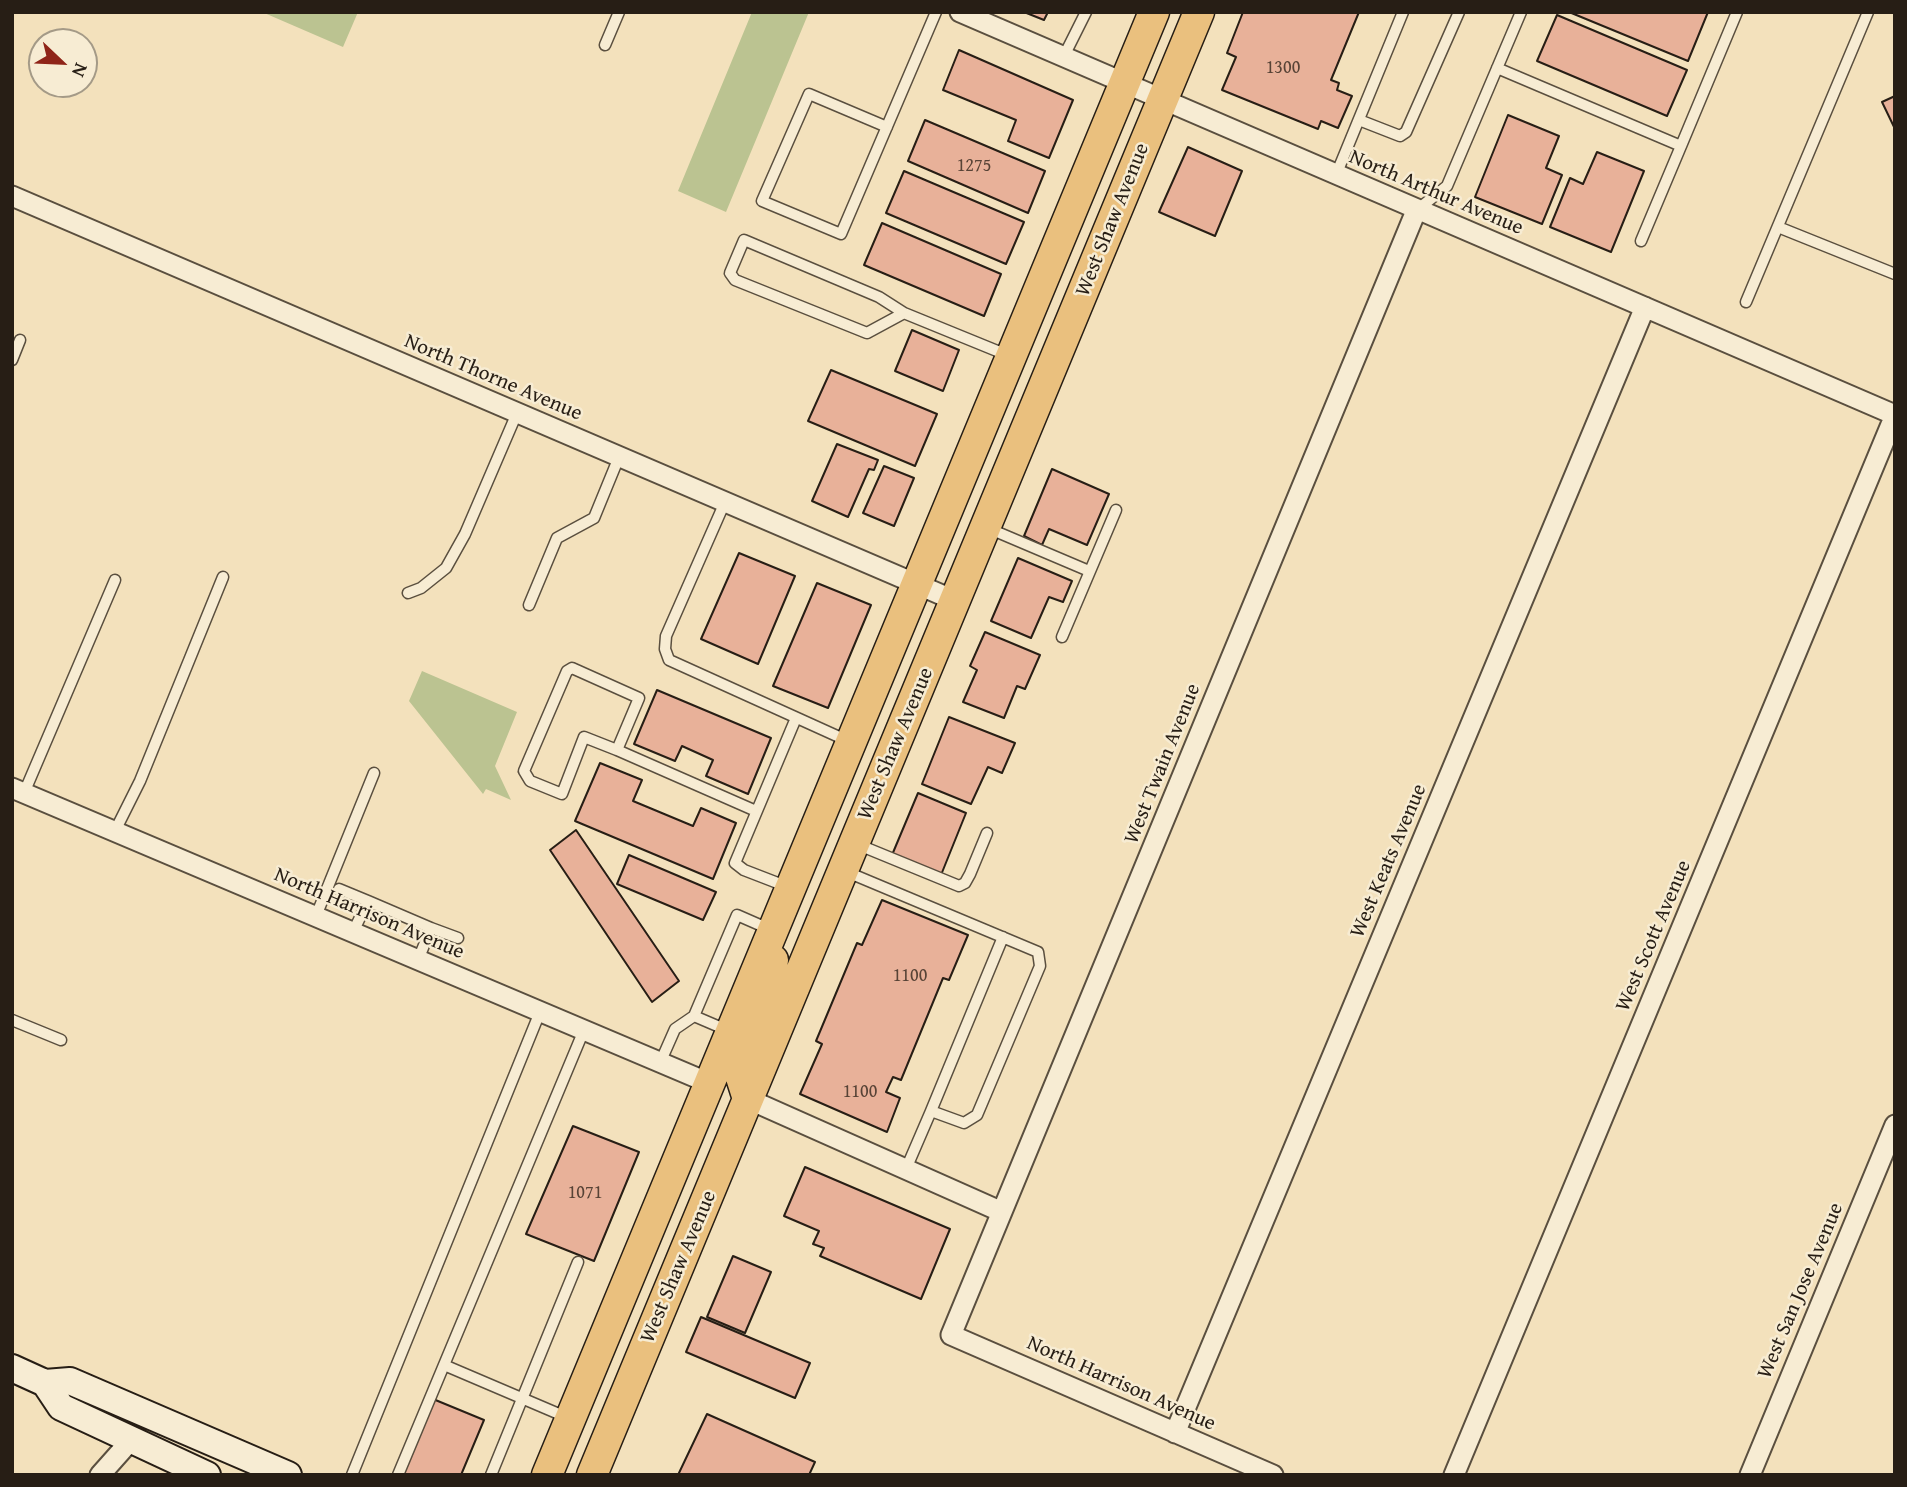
<!DOCTYPE html>
<html>
<head>
<meta charset="utf-8">
<style>
	body { margin:0 }
	#map { position:relative; width:1907px; height:1487px; overflow:hidden; background:#f3e1bc; font-family:"Gentium Book Plus",serif }
	canvas { display:block }
	.frame { position:absolute; inset:0; border:14px solid #271e15; pointer-events:none }
	.north { position:absolute; left:28px; top:28px; width:70px; height:70px; box-sizing:border-box; background:#f7ecd3; border:2px solid #a49a87; border-radius:50%; rotate:113deg; font-size:19px; font-weight:700; line-height:28px; text-align:center; color:#271e15 }
	.north::after { content:''; display:block; margin:auto; width:24px; height:32px; background:#8f2418; clip-path:polygon(50% 0,100% 100%,50% 72%,0 100%) }
</style>
</head>
<body>
<div id="map">
<canvas width="1907" height="1487"></canvas>
<div class="frame"></div>
<div class="north">N</div>
</div>
<script>
const g = document.querySelector('canvas').getContext('2d');
g.lineJoin = 'round';
function fillPath(path, color) { g.fillStyle = color; g.fill(path, 'evenodd'); }
const toPath = rows => new Path2D(rows.map(r => 'M' + r).join(''));
function strokePath(path, color, width, dash) { g.strokeStyle = color; g.lineWidth = width; g.lineCap = dash ? 'butt' : 'round'; g.setLineDash(dash || []); g.stroke(path); }
function write(font, color, halo, rows, align = 'center') {
  g.font = font + ' "Gentium Book Plus",serif'; g.lineWidth = 5; g.setLineDash([]); g.textBaseline = 'middle'; g.strokeStyle = halo; g.fillStyle = color; for (const [text, x, y, turn = 0] of rows) {
    g.save(); g.translate(x, y); g.rotate((+turn || 0) * Math.PI / 180); g.textAlign = isNaN(turn) ? turn : align; if (halo) g.strokeText(text, 0, 0); g.fillText(text, 0, 0); g.restore();
  }
}
const green = toPath([
	[262,12,358,12,343,47],
	[752,12,809,12,726,212,678,191],
	[422,671,517,712,495,766,511,800,486,789,483,794,409,701]
]);
const building = toPath([
	[1024,12,1048,12,1044,20,1024,12],
	[1243,12,1359,12,1331,80,1339,83,1337,90,1352,96,1338,128,1321,121,1318,129,1222,90,1236,57,1227,53,1243,12],
	[1569,12,1708,12,1688,61,1569,12],
	[1557,15,1687,70,1667,116,1537,61,1557,15],
	[959,50,1073,100,1049,158,1008,141,1016,120,943,90,959,50],
	[1895,96,1895,129,1882,102,1895,96],
	[1508,115,1559,136,1546,168,1562,175,1542,224,1475,197,1508,115],
	[925,120,1045,171,1028,213,908,161,925,120],
	[1188,147,1242,171,1215,236,1159,212,1188,147],
	[1597,152,1644,171,1611,252,1550,227,1570,178,1583,184,1597,152],
	[904,171,1024,222,1006,264,886,213,904,171],
	[882,223,1001,274,984,316,864,265,882,223],
	[912,330,959,350,943,391,895,371,912,330],
	[831,370,937,414,915,466,808,421,831,370],
	[837,444,878,460,874,470,869,469,848,517,812,501,837,444],
	[884,466,914,478,894,526,863,513,884,466],
	[1052,469,1109,494,1087,545,1049,529,1042,545,1024,536,1052,469],
	[739,553,795,576,758,664,701,639,739,553],
	[1018,558,1072,581,1063,602,1049,597,1031,638,991,621,1018,558],
	[817,583,871,605,828,708,773,686,817,583],
	[985,632,1040,655,1025,689,1017,686,1004,718,963,702,977,670,970,666,985,632],
	[657,690,771,738,748,794,706,776,713,760,682,746,675,761,634,744,657,690],
	[949,717,1015,743,1002,773,988,767,971,804,922,784,949,717],
	[600,763,642,780,633,801,693,826,701,808,736,823,713,879,575,821,600,763],
	[918,793,966,813,941,875,892,855,918,793],
	[576,830,679,981,652,1002,550,850,576,830],
	[629,855,716,892,703,920,617,884,629,855],
	[882,900,968,935,949,980,943,978,901,1080,893,1077,886,1092,900,1098,887,1132,800,1094,822,1044,816,1041,857,943,862,945,882,900],
	[573,1126,639,1152,594,1261,526,1234,573,1126],
	[805,1167,950,1229,921,1299,820,1256,824,1248,813,1244,819,1231,784,1216,805,1167],
	[733,1256,771,1272,745,1333,707,1317,733,1256],
	[701,1317,810,1363,795,1398,686,1352,701,1317],
	[433,1399,484,1420,461,1475,401,1475,433,1399],
	[707,1414,815,1462,809,1475,678,1475,707,1414]
]);
const lane = toPath([
	[605,45,619,12],
	[1064,56,1086,12],
	[1497,68,1681,146,1737,12],
	[1359,120,1400,136,1406,132,1459,12],
	[887,127,809,94,762,201,841,234,936,12],
	[1336,175,1403,12],
	[1417,210,1447,186,1521,12],
	[1778,227,1895,274],
	[1641,241,1681,146],
	[1746,302,1868,12],
	[904,313,867,333,735,280,730,273,744,240,879,297,904,313,1007,355],
	[12,360,20,340],
	[725,502,666,636,665,649,669,660,848,741],
	[990,529,1089,571],
	[408,593,421,588,446,568,465,534,517,413],
	[529,605,557,538,594,518,619,457],
	[1062,637,1116,510],
	[617,750,584,737,562,794,530,781,524,771,567,671,572,668,639,698,617,750,756,811],
	[24,793,115,580],
	[115,831,140,781,223,577],
	[859,845,959,886,965,883,970,874,987,833],
	[847,872,1038,952,1040,966,977,1115,964,1123,931,1111,906,1169],
	[788,887,744,870,735,863,796,718],
	[339,889,368,901],
	[316,916,374,773],
	[431,928,458,938],
	[353,932,368,901,431,928,418,960],
	[694,1016,729,1031],
	[12,1020,61,1040],
	[660,1063,675,1029,694,1016,737,915,769,929],
	[931,1111,1003,937],
	[444,1365,566,1417],
	[352,1475,540,1012],
	[398,1475,584,1030],
	[491,1475,578,1262]
]);
const street = toPath([
	[960,12,1895,415],
	[12,196,956,601],
	[12,788,709,1083],
	[748,1099,1002,1212],
	[1175,1433,1645,307],
	[100,1475,132,1439],
	[1273,1475,951,1335,1416,211],
	[1454,1475,1895,415],
	[1750,1475,1895,1125]
]);
const secondary = toPath([
	[12,1368,45,1383,70,1381,288,1475],
	[45,1383,61,1407,207,1475]
]);
const primary = toPath([
	[748,1099,739,1071,767,999,773,960],
	[547,1475,1154,12],
	[592,1475,1199,12]
]);
const numberNames = [
	["1300",1283,68],
	["1275",974,166],
	["1100",910,976],
	["1100",860,1092],
	["1071",585,1193]
];
const streetNames = [
	["North Arthur Avenue",1436,193,23],
	["West Shaw Avenue",1113,220,-68],
	["North Thorne Avenue",493,378,23],
	["West Shaw Avenue",896,744,-67],
	["West Twain Avenue",1163,764,-68],
	["West Keats Avenue",1389,861,-67],
	["North Harrison Avenue",369,914,23],
	["West Scott Avenue",1654,936,-67],
	["West Shaw Avenue",679,1267,-67],
	["West San Jose Avenue",1801,1291,-67],
	["North Harrison Avenue",1121,1384,24]
];
fillPath(green, '#bbc391');
fillPath(building, '#e8b199');
strokePath(building, '#271e15', 2);
strokePath(lane, '#5a4f3f', 13);
strokePath(street, '#5a4f3f', 23);
strokePath(secondary, '#271e15', 30);
strokePath(primary, '#271e15', 33);
strokePath(lane, '#f7ecd3', 10);
strokePath(street, '#f7ecd3', 19);
strokePath(secondary, '#f7ecd3', 26);
strokePath(primary, '#eac07e', 30);
write('18px', '#574336', null, numberNames);
write('21px', '#271e15', '#f7ecd3', streetNames);
</script>
</body>
</html>
